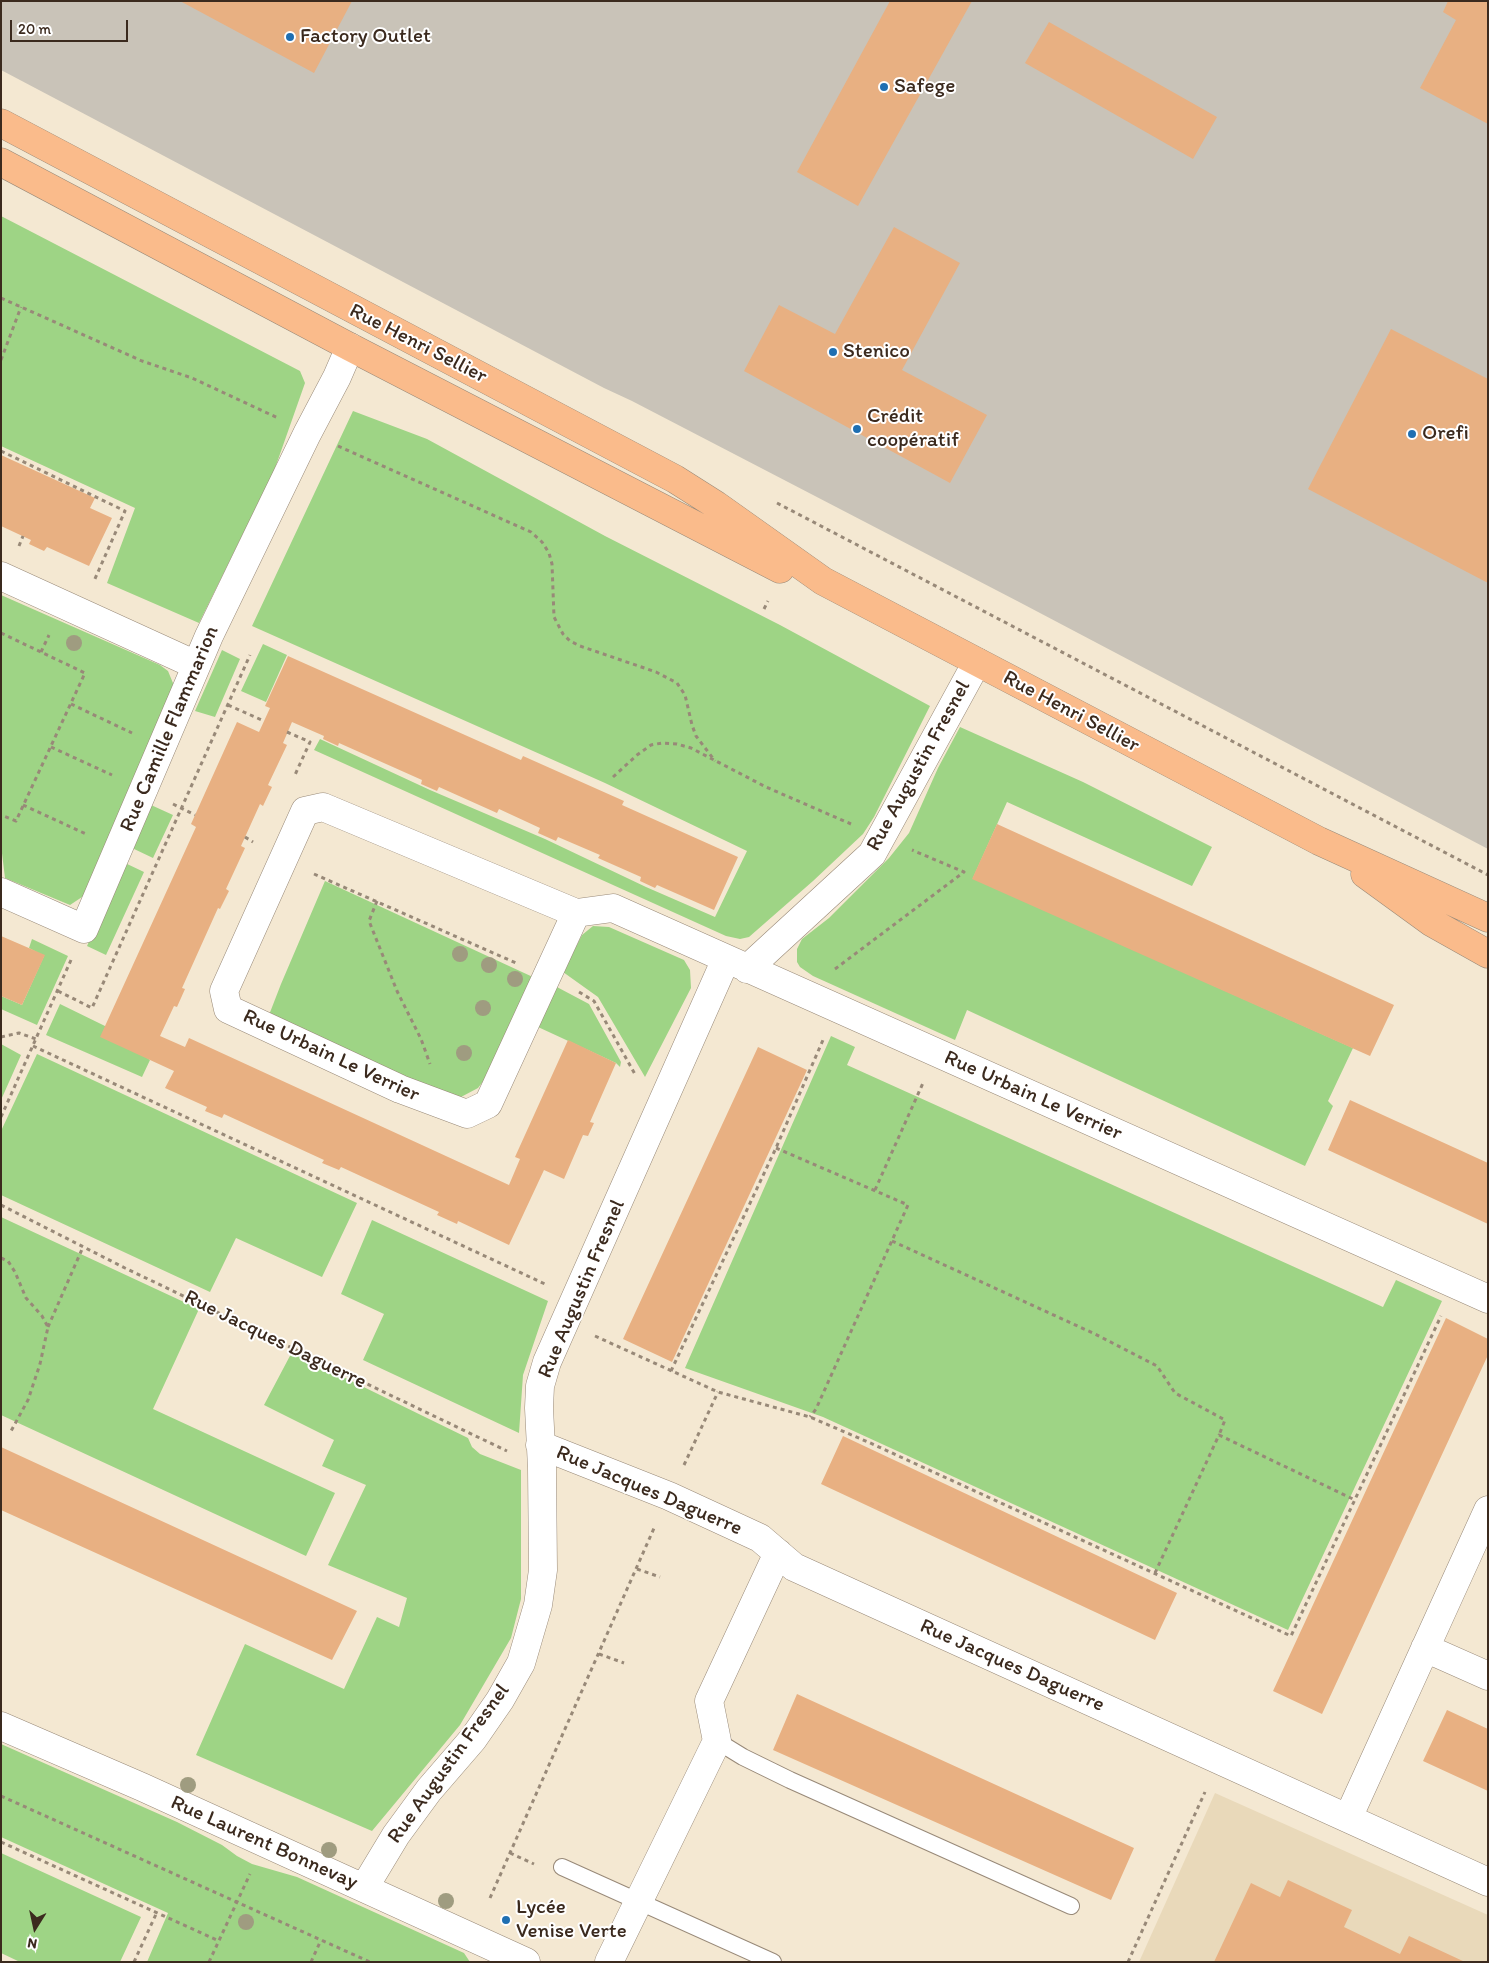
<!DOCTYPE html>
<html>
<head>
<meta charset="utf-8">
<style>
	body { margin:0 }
	#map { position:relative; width:1489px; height:1963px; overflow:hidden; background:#f4e8d2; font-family:Itim,sans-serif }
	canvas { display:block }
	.frame { position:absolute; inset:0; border:2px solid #3b2a1e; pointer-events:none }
	.north { position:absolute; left:10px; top:1903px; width:50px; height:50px; -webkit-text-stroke:4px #fff; paint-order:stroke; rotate:190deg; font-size:14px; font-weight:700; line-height:20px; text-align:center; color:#3b2a1e }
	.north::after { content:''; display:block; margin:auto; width:18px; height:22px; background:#3b2a1e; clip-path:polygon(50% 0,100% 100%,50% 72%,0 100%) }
	.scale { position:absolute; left:10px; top:20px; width:118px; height:22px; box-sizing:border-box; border:2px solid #3b2a1e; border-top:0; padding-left:6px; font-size:15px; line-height:18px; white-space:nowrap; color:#3b2a1e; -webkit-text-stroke:4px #fff; paint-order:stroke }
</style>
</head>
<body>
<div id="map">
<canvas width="1489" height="1963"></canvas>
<div class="frame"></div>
<div class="north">N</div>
<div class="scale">20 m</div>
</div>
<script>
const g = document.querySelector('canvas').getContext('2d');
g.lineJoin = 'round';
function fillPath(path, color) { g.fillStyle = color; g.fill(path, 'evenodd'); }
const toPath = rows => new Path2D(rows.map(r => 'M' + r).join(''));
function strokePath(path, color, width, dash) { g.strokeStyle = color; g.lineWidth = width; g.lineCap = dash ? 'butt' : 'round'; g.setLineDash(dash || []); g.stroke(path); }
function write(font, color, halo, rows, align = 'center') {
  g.font = font + ' Itim,sans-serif'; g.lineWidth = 4; g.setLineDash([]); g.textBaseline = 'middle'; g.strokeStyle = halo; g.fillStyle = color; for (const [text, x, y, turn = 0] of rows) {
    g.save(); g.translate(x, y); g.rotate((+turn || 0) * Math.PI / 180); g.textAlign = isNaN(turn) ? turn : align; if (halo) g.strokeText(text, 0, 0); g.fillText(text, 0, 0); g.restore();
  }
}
const built = toPath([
	[1215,1793,1488,1915,1488,1962,1139,1962]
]);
const industrial = toPath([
	[1,1,1488,1,1488,849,1021,603,632,401,604,388,1,70]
]);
const green = toPath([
	[1,216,300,371,305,383,274,471,199,623,107,583,135,508,1,446],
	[353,411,427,439,605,536,780,625,930,706,874,817,863,834,813,881,749,937,740,939,726,936,314,750,320,739,430,790,545,839,646,887,715,917,747,851,605,783,252,626],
	[1,595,160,665,168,671,175,688,88,893,70,905,5,878,1,845],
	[263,644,287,655,266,702,241,691],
	[222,650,240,659,215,717,195,711],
	[960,727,1083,782,1212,847,1192,886,1007,802,973,878,1353,1048,1328,1101,1333,1106,1305,1166,967,1010,955,1040,813,976,800,967,797,962,797,949,802,939,829,918,889,858,909,833,938,768],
	[151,805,173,815,153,858,132,848],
	[125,863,144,872,106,955,87,946],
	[325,881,535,978,491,1071,478,1088,461,1097,446,1097,269,1015,281,984],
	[593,926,609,927,684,960,690,970,691,988,645,1077,598,997,563,972,582,935],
	[32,939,68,956,37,1025,1,1009,1,996,22,1005,44,956,29,948],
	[555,986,589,1004,621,1062,620,1067,616,1063,538,1027],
	[60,1004,105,1026,150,1060,142,1077,46,1035],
	[831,1036,855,1047,847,1065,1383,1307,1396,1280,1442,1301,1288,1630,823,1417,685,1368],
	[1,1044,21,1055,1,1100],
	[37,1054,357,1203,322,1277,236,1238,210,1292,1,1195,1,1131],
	[1,1217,199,1309,153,1409,335,1493,306,1556,1,1415],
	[372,1220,548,1301,523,1375,519,1433,363,1360,384,1314,341,1294],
	[292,1352,468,1438,472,1447,480,1454,521,1470,521,1599,511,1638,460,1725,372,1831,196,1755,245,1644,344,1689,377,1617,399,1627,407,1598,328,1565,366,1485,322,1466,334,1440,264,1405],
	[1,1744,177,1822,222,1845,237,1856,252,1864,297,1877,464,1953,470,1962,147,1962,168,1913,1,1837],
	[1,1853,141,1917,120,1962,20,1962,1,1953]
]);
const building = toPath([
	[180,1,352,1,314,73],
	[890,1,972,1,858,206,797,172],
	[1448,1,1488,1,1488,124,1420,88,1456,20,1443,12],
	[1049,22,1217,117,1193,159,1025,63],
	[894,227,960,263,902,370,987,415,950,483,744,371,779,305,835,334],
	[1391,329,1488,379,1488,583,1308,489],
	[1,455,95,498,90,508,112,518,89,566,47,547,44,551,29,544,31,540,1,526],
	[288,656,521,760,523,756,624,801,622,805,738,857,714,910,657,885,655,888,640,881,641,877,598,858,600,855,558,837,556,841,538,833,540,828,499,809,497,813,439,787,437,791,421,784,422,780,339,743,338,746,323,739,324,736,292,722,283,743,287,745,268,785,272,787,263,806,260,804,241,846,245,848,226,889,229,891,220,909,218,908,182,988,185,989,177,1007,174,1006,160,1036,185,1047,189,1038,509,1185,520,1159,515,1157,568,1040,616,1063,590,1122,594,1123,588,1136,583,1135,564,1179,544,1170,509,1245,458,1221,457,1224,437,1215,439,1212,341,1167,339,1170,322,1163,324,1160,224,1114,222,1118,205,1111,207,1107,165,1088,174,1071,100,1037,196,827,191,824,237,722,259,732,270,708,265,706],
	[997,824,1394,1005,1370,1056,972,879],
	[1,936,45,955,22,1005,1,996],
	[758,1047,807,1070,672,1362,623,1339],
	[1350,1100,1488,1163,1488,1224,1328,1150],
	[1446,1318,1488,1339,1488,1355,1322,1714,1273,1691],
	[843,1436,1177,1593,1155,1640,821,1484],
	[1,1447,357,1611,332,1660,1,1510],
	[797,1694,1134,1848,1111,1900,773,1750],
	[1447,1710,1488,1729,1488,1791,1423,1761],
	[1288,1880,1352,1910,1344,1927,1400,1954,1409,1936,1465,1962,1214,1962,1251,1883,1280,1897]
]);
const path = toPath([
	[1,298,142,361,192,378,278,418],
	[1,360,21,307],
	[338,446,531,532,542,542,549,553,552,564,554,617,563,634,570,641,580,646,656,672,677,683,685,695,692,725,696,736,715,761],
	[1,451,125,511,94,581],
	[777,503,1488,875],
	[19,546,23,536],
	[764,609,768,601],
	[1,633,85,673,16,821,1,815],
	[41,652,49,635],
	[71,704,132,733],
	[228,705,264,721],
	[287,732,310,742,294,777],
	[51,747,112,775],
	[613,777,637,755,651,745,662,743,677,744,691,748,766,787,851,824],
	[173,804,195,815],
	[23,805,86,834],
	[245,837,253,842],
	[314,874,516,963],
	[377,901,369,921,397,991,421,1039,430,1064],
	[835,969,964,872,912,850],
	[58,991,92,1008,250,655],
	[579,992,594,1001,636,1076],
	[1,1037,19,1033,36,1039],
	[33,1046,545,1284],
	[1,1117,71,960],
	[776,1148,908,1205,816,1409,810,1417],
	[875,1190,923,1083],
	[1,1205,125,1268,507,1451],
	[892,1241,1095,1334,1157,1366,1175,1393,1225,1420,1219,1435],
	[1,1258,8,1261,15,1272,26,1298,42,1316,48,1327,40,1364,28,1400,11,1431],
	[48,1327,83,1247],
	[595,1336,718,1392,810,1417,868,1442,1291,1636,1441,1316],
	[671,1371,776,1148,823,1040],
	[684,1465,718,1392],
	[637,1569,660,1577],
	[1155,1573,1219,1435,1355,1500],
	[599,1654,624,1663],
	[1,1796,370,1962],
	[1,1842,219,1941],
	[510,1853,534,1864],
	[490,1898,655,1526],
	[134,1962,157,1912],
	[209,1962,250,1874],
	[311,1962,321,1940],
	[1128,1962,1205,1792]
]);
const service = toPath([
	[717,1741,743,1757,790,1780,1071,1906],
	[562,1867,773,1962]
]);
const minor = toPath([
	[1,576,196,665],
	[1,892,84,929,209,636,307,434,337,377,350,347],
	[576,913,488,1104,467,1114,400,1089,228,1009,224,991,305,811,323,807,576,913,613,908,1488,1299],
	[747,969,872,854,977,662],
	[540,1445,669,1496,760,1538,794,1567,1488,1882],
	[1425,1648,1488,1676],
	[1,1726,142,1787,526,1962],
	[1348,1818,1488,1510],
	[364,1888,396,1835,429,1790,473,1739,500,1700,521,1663,538,1605,543,1570,542,1468,539,1408,540,1386,547,1362,726,959],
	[609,1962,717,1741,709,1701,778,1553]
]);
const primary = toPath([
	[1,123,675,479,716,505,823,581,1319,841,1488,918],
	[1,162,350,347,780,569],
	[1365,874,1431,922,1488,954]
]);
const trees = [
	[74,643],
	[460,954],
	[489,965],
	[515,979],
	[483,1008],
	[464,1053],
	[188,1785],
	[329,1850],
	[446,1901],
	[246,1922]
];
const markers = [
	[290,37,5,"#1f6fb2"],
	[884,87,5,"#1f6fb2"],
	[833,352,5,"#1f6fb2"],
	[857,429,5,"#1f6fb2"],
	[1412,434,5,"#1f6fb2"],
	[506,1920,5,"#1f6fb2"]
];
const poiNames = [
	["Factory Outlet",300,37],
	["Safege",894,87],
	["Stenico",843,352],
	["Crédit",867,417],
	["coopératif",867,441],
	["Orefi",1422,434],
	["Lycée",516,1908],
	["Venise Verte",516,1932]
];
const streetNames = [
	["Rue Henri Sellier",418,344,27],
	["Rue Henri Sellier",1071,712,28],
	["Rue Camille Flammarion",170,729,-67],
	["Rue Augustin Fresnel",919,766,-61],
	["Rue Urbain Le Verrier",331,1056,25],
	["Rue Urbain Le Verrier",1033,1096,24],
	["Rue Augustin Fresnel",582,1289,-67],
	["Rue Jacques Daguerre",275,1340,26],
	["Rue Jacques Daguerre",649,1491,23],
	["Rue Jacques Daguerre",1012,1666,24],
	["Rue Augustin Fresnel",449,1764,-54],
	["Rue Laurent Bonnevay",264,1843,24]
];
fillPath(built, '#e9d9ba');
fillPath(industrial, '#c9c3b8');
fillPath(green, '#9ed485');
fillPath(building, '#e8b082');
strokePath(service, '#988978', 18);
strokePath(minor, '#988978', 29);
strokePath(primary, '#988978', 29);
strokePath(path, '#988978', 3, [4, 4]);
strokePath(service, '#fff', 16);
strokePath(minor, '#fff', 28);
strokePath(primary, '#fabb8b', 28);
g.fillStyle = '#9f9c80';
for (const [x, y] of trees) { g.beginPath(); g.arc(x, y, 8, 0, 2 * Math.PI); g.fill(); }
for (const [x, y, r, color] of markers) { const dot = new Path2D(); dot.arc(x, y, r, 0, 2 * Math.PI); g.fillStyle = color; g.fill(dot); strokePath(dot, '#fff', 2); }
write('21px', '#3b2a1e', '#fff', poiNames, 'left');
write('21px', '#3b2a1e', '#fff', streetNames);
</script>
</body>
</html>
